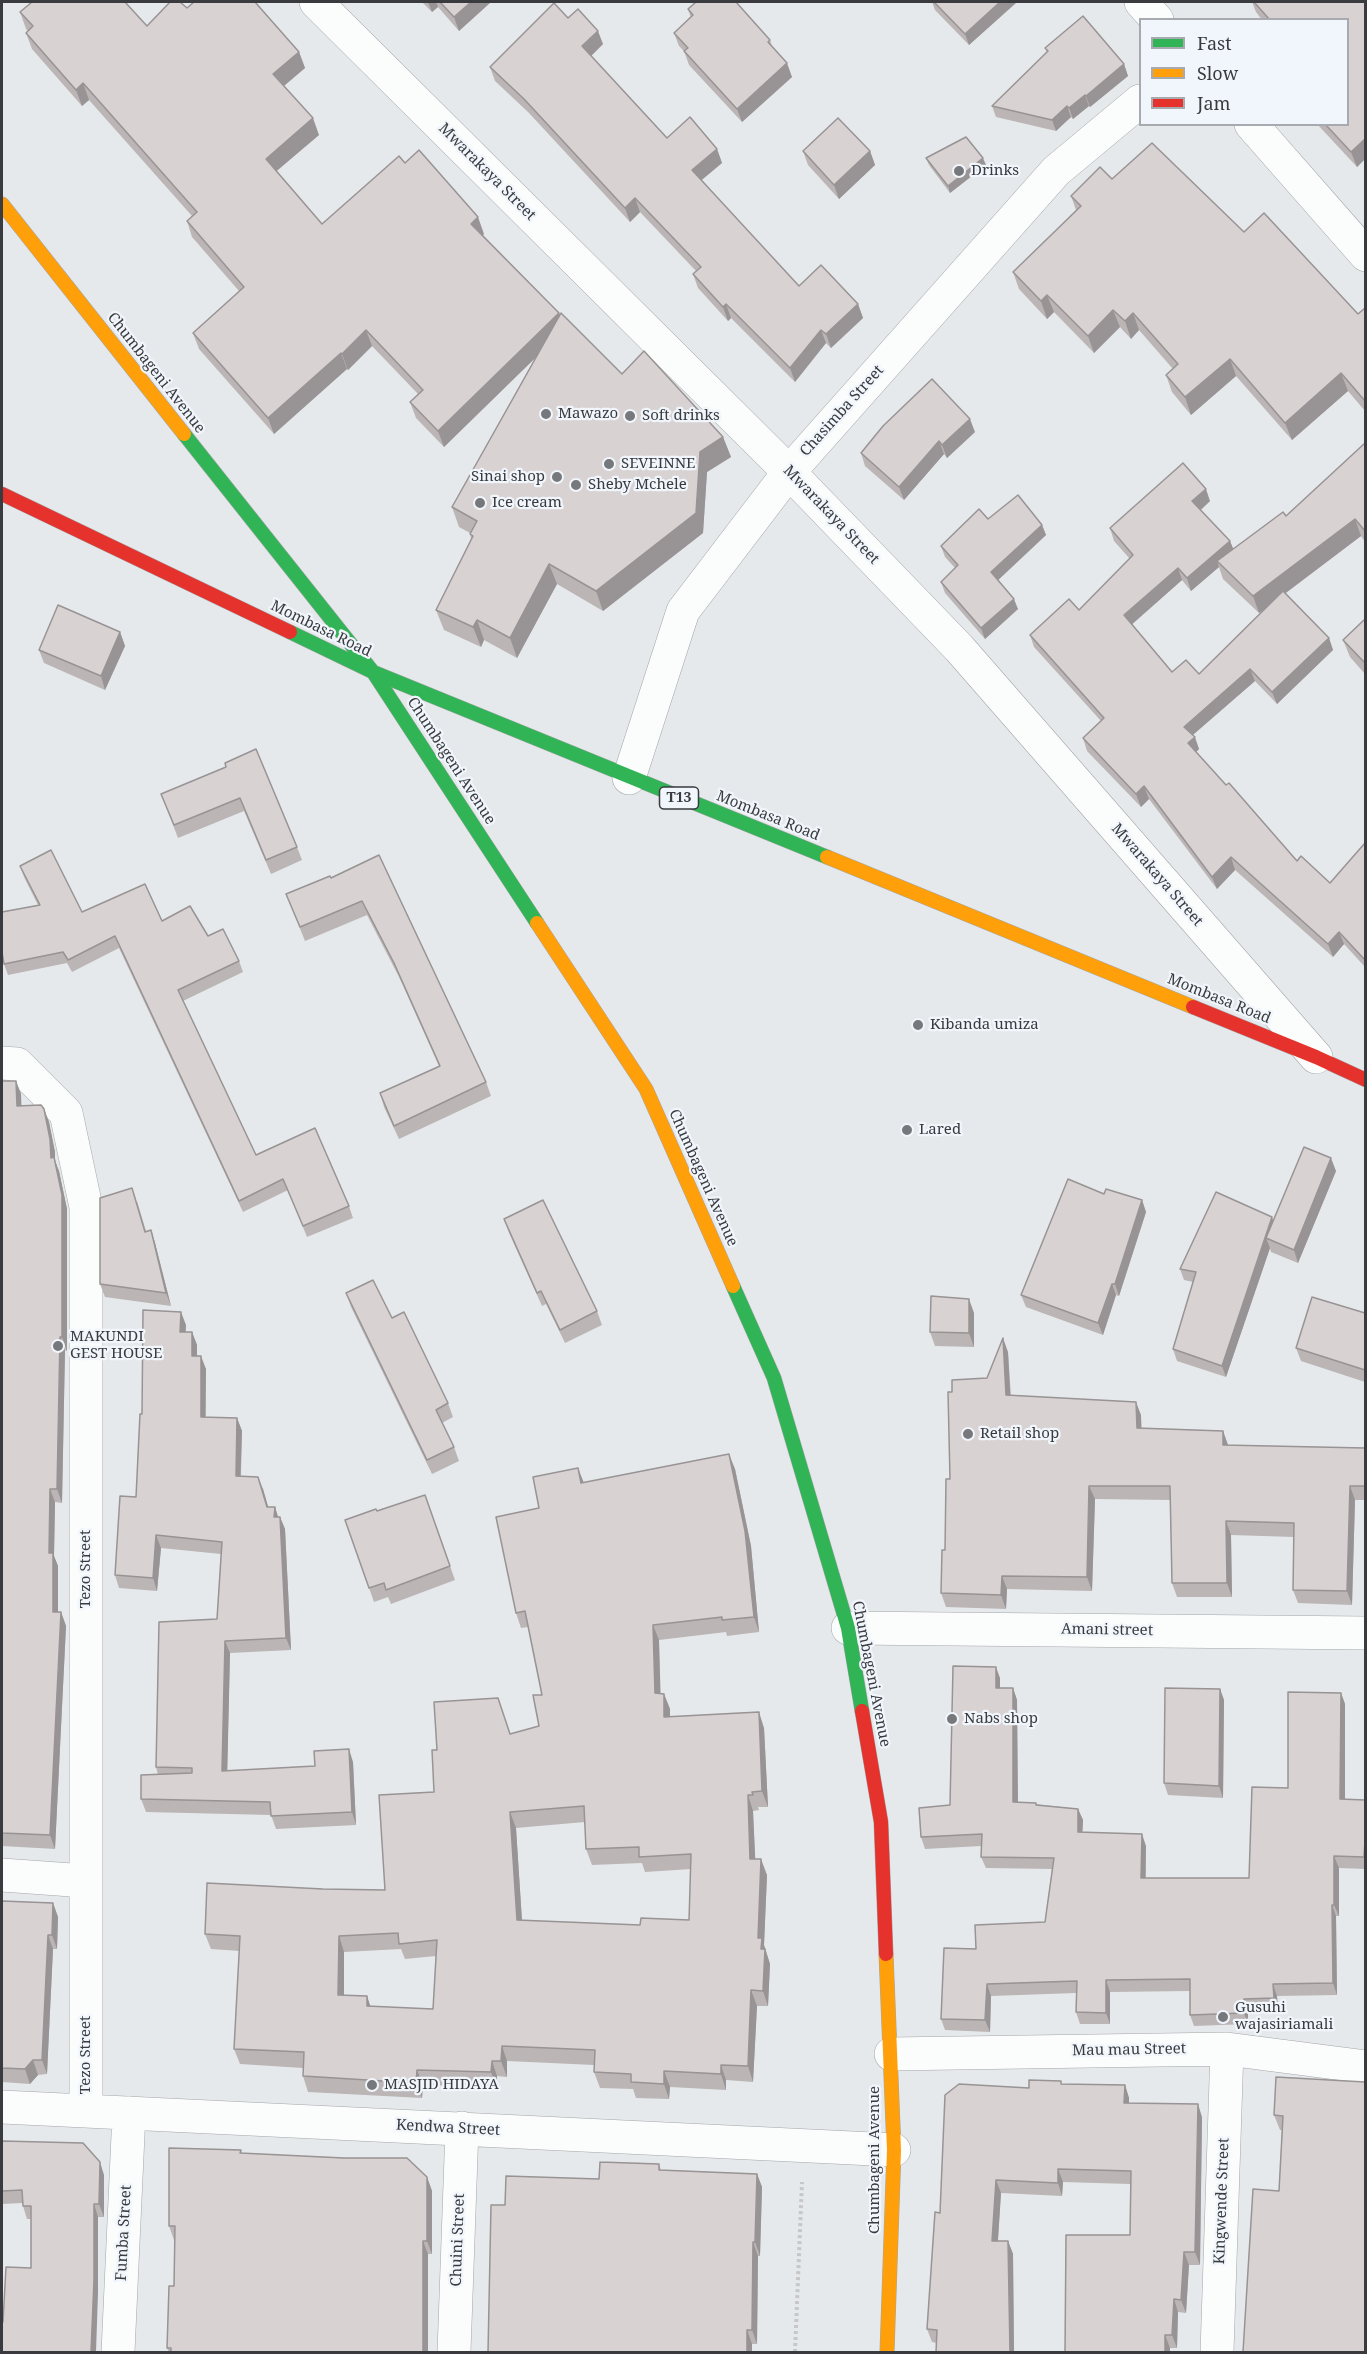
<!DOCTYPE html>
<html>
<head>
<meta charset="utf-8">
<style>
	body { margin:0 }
	#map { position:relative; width:1367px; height:2354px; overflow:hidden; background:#e6e9ec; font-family:"Noto Serif",serif }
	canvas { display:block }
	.frame { position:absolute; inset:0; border:3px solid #393b3e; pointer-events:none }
	.legend { position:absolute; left:1139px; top:18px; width:210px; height:108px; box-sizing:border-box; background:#f0f6fc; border:2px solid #a7abb0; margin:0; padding:8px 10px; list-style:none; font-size:18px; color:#393b3e }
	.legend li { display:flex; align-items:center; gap:12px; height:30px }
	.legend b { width:30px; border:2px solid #a7abb0 }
</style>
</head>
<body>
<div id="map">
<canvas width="1367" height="2354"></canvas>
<div class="frame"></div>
<ul class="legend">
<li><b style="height:8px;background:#30b455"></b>Fast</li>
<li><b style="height:8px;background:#ff9f0a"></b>Slow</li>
<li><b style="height:8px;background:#e5322d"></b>Jam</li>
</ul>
</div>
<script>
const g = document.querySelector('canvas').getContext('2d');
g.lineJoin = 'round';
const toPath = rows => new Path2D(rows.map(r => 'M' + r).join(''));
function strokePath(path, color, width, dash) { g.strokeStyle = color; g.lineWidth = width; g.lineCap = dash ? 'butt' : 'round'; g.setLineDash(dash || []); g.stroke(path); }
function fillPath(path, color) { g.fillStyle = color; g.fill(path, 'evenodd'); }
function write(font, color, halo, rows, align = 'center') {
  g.font = font + ' "Noto Serif",serif'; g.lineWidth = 4.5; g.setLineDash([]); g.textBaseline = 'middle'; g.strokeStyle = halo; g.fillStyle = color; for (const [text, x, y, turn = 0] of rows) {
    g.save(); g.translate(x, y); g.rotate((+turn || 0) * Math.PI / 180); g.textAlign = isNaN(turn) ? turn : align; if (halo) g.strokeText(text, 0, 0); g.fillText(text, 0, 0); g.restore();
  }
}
const path = toPath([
	[795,2352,802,2182]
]);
const street = toPath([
	[316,2,789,472,959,648,1316,1057],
	[1141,2,1157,20],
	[1251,124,1366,255],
	[629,778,683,611,789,472,1056,171,1140,101],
	[2,1063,17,1064,66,1113,86,1207,86,2111],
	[848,1628,1366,1633],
	[2,1875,86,1881],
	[891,2054,1227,2049,1366,2067],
	[2,2107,894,2150],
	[118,2352,129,2113],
	[454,2352,462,2128],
	[1217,2352,1227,2049]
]);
const fast = toPath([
	[184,434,373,672,537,923],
	[290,632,373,672,827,857],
	[733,1286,774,1378,848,1628,862,1711]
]);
const slow = toPath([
	[2,204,184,434],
	[827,857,1193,1007],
	[537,923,646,1089,733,1286],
	[886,1954,894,2150,887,2352]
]);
const jam = toPath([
	[2,494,290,632],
	[1193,1007,1316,1057,1366,1080],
	[862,1711,881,1822,886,1954]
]);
const wall = toPath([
	[30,2,125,2,147,26,187,8,299,52,305,68,284,86,319,135,276,171,322,224,405,163,484,234,483,235,559,313,560,315,622,374,723,437,731,457,707,472,703,533,603,611,557,584,517,658,484,640,481,647,444,630,436,610,471,539,470,533,459,527,452,507,535,358,444,447,416,418,410,402,418,394,372,346,348,370,347,369,274,434,199,349,193,333,239,291,192,237,187,221,192,216,89,100,82,106,32,49,26,33,28,31,26,29,20,12,31,3],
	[422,2,491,2,459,31,438,7,432,12],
	[932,2,1017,2,969,45,935,10],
	[1252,2,1365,2,1365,159,1357,167,1317,124,1347,124,1347,20,1262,20,1256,12],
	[688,9,770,40,772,46,792,77,742,122,689,65,684,51,679,46,674,33,691,18],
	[568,18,603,44,591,56,667,138,717,149,722,163,701,180,799,286,858,304,863,318,831,348,826,343,795,382,731,318,728,321,698,288,693,274,696,271,640,212,630,222,529,113,495,81,490,67],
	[1045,48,1124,64,1128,76,1090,107,1089,106,1073,119,1071,117,1056,131,996,117,992,106,1047,52],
	[803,151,870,151,875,165,839,199,808,165],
	[926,158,986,165,950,193,929,165],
	[1112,179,1244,232,1358,314,1365,308,1365,411,1348,391,1292,440,1236,376,1191,415,1172,392,1166,375,1173,369,1139,330,1131,339,1120,327,1094,353,1054,312,1047,319,1019,289,1013,272,1076,210,1071,196],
	[975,432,947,458,944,454,904,500,865,466,861,453],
	[1365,443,1365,542,1361,536,1286,593,1329,638,1333,650,1277,704,1255,681,1193,735,1199,749,1196,752,1226,785,1297,861,1330,883,1365,843,1365,967,1344,944,1333,957,1235,870,1217,889,1149,799,1141,807,1087,751,1083,738,1101,721,1034,647,1030,635,1079,610,1130,559,1114,541,1110,528,1210,501,1201,510,1230,541,1233,549,1286,516],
	[1219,567,1223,579,1259,613,1263,611,1199,674,1172,672,1132,624,1182,580,1191,591],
	[988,519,1042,525,1046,535,998,580,1018,609,985,639,945,593,941,582,955,568,945,557,941,546],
	[1365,619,1365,674,1350,657,1343,640],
	[120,632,125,646,105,690,44,663,39,650],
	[226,767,297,847,302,860,271,874,244,811,178,838,161,794],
	[379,855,486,1082,491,1096,399,1139,384,1107,380,1093,439,1066,399,977,367,915,305,941,286,894,331,878],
	[20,866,82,912,162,921,208,936,239,961,243,972,183,1001,256,1155,349,1206,353,1218,307,1237,288,1190,243,1212,119,948,72,972,67,963,8,975,4,964,38,905,24,877],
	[2,1081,16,1081,21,1094,21,1106,44,1109,49,1122,55,1152,55,1161,59,1171,67,1209,67,1351,65,1350,62,1503,55,1502,54,1556,58,1566,58,1612,61,1612,66,1626,55,1849,2,1846],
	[1336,1171,1298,1263,1271,1252,1270,1248,1226,1377,1177,1361,1173,1349,1193,1282,1184,1280,1180,1269,1274,1221],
	[1104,1194,1142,1200,1146,1212,1119,1296,1116,1295,1103,1335,1026,1307,1021,1295],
	[137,1201,146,1231,151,1230,155,1243,171,1306,105,1297,100,1284],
	[504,1219,597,1311,602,1325,565,1343,546,1304,542,1306,509,1233],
	[346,1293,392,1318,448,1403,453,1417,442,1423,454,1447,459,1461,432,1474,351,1307],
	[974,1313,974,1347,935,1346,930,1332],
	[1365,1313,1365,1382,1301,1361,1296,1348],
	[186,1325,185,1332,192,1332,197,1345,197,1356,206,1369,206,1417,237,1418,242,1431,241,1476,263,1489,268,1507,275,1507,278,1517,280,1517,285,1529,291,1650,230,1653,227,1771,315,1766,353,1762,356,1825,276,1829,271,1815,146,1812,141,1799,158,1775,156,1767,217,1619,221,1554,161,1548,157,1591,119,1588,115,1575,136,1497,142,1414],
	[1008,1352,1011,1396,1141,1415,1141,1428,1223,1431,1228,1445,1365,1448,1365,1500,1355,1500,1352,1605,1298,1603,1293,1590,1294,1537,1231,1535,1232,1597,1177,1597,1172,1583,1170,1500,1095,1499,1092,1591,1007,1589,1006,1609,946,1607,941,1593,945,1550,950,1479,952,1392,987,1378],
	[735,1469,751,1546,759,1632,727,1636,726,1632,659,1640,660,1694,664,1694,670,1709,670,1716,764,1728,768,1807,758,1807,759,1810,753,1811,755,1859,767,1875,764,1945,770,1964,768,2006,757,2006,753,2082,726,2080,726,2090,670,2087,669,2099,636,2098,633,2089,600,2088,594,2072,594,2065,507,2061,507,2077,497,2076,497,2087,423,2085,422,2098,308,2092,303,2076,303,2068,240,2064,234,2049,240,1951,211,1949,205,1934,323,1889,385,1890,434,1792,437,1750,510,1734,539,1726,542,1695,528,1627,521,1628,516,1613,539,1508,584,1483],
	[585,1822,586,1849,592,1865,642,1863,645,1872,691,1869,689,1920,640,1925,522,1921,516,1828],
	[401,1949,405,1959,436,1956,433,2009,370,2006,367,1996,344,1995,344,1952],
	[425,1495,455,1580,391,1604,388,1597,374,1602,345,1520,377,1511],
	[1000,1678,1000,1688,1013,1688,1017,1700,1018,1802,1078,1809,1083,1820,1082,1832,1146,1846,1146,1878,1249,1878,1288,1788,1341,1693,1345,1704,1345,1799,1365,1800,1365,1869,1339,1868,1339,1916,1336,1916,1337,1995,1277,1996,1278,2009,1248,2010,1248,2024,1194,2026,1190,2015,1190,1991,1110,1992,1110,2024,1080,2024,1076,2012,1076,1993,991,1996,990,2032,945,2030,941,2019,976,1949,1045,1922,1052,1869,986,1868,981,1857,981,1846,925,1849,921,1837,950,1805],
	[1220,1689,1224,1700,1223,1798,1168,1795,1164,1783],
	[2,1901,53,1903,58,1917,57,1949,53,1949,47,2074,38,2075,30,2084,2,2082],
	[1365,2082,1279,2191,1282,2130,1280,2130,1274,2115],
	[1062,2084,1125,2085,1129,2098,1129,2103,1202,2117,1200,2265,1189,2265,1186,2313,1178,2312,1177,2348,1170,2348,1170,2352,1065,2352,1130,2235,1130,2184,1063,2182,1062,2196,1001,2193,998,2241,1008,2241,1013,2254,1014,2352,936,2352,937,2343,932,2342,927,2329,940,2213,1029,2088],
	[2,2141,104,2175,104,2217,98,2217,98,2293,3,2322,31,2268,31,2219,27,2219,23,2206,23,2203,2,2204],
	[241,2150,242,2153,427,2177,432,2191,432,2254,428,2254,428,2352,169,2352,167,2348,174,2286,174,2240,169,2226],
	[659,2164,661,2170,757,2174,762,2187,760,2256,758,2256,757,2344,752,2344,752,2352,488,2352,505,2205,599,2179]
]);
const shadedWall = toPath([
	[428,2,436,2,438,7,432,12],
	[471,2,491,2,459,31,454,17],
	[1000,2,1017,2,969,45,965,34],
	[598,31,603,44,587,60,582,46],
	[299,52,305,68,279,90,273,74],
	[787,63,792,77,742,122,737,109],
	[1124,64,1128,76,1090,107,1086,96],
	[83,83,89,100,82,106,76,90],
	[1085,95,1089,106,1073,119,1069,108],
	[1067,106,1071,117,1056,131,1052,120],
	[313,118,319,135,272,175,266,159],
	[1365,139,1365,159,1357,167,1351,152],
	[717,149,722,163,697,184,692,170],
	[870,151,875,165,839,199,834,185],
	[983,158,986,165,950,193,948,186],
	[635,198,640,212,630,222,625,208],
	[478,217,484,234,477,240,471,224],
	[1047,295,1054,312,1047,319,1041,301],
	[726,304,731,318,728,321,723,307],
	[858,304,863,318,831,348,826,334],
	[1113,310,1120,327,1094,353,1088,336],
	[559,313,565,329,444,447,438,431],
	[1133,313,1139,330,1131,339,1125,321],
	[366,330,372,346,348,370,342,354],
	[821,330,826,343,795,382,790,368],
	[341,353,347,369,274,434,268,418],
	[1230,359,1236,376,1191,415,1185,397],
	[1341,373,1348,391,1292,440,1285,423],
	[970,419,975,432,947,458,942,445],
	[723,437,731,457,707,472,703,533,603,611,596,591,700,452],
	[939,441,944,454,904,500,899,487],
	[1206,489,1210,501,1197,513,1192,501],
	[1355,519,1361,536,1259,613,1253,596],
	[1042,525,1046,535,995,583,991,572],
	[1230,541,1235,553,1217,561,1219,567,1191,591,1187,578],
	[549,564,557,584,517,658,510,638],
	[1178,568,1182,580,1129,627,1124,615],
	[1014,599,1018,609,985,639,981,628],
	[477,620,484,640,481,647,473,627],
	[120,632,125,646,105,690,101,676],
	[1329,638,1333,650,1277,704,1272,692],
	[1250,669,1255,681,1188,739,1184,727],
	[1195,737,1199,749,1193,755,1188,743],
	[1144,786,1149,799,1141,807,1136,794],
	[1231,857,1235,870,1217,889,1212,877],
	[1339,932,1344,944,1333,957,1328,944],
	[16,1081,21,1094,22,1120,17,1106],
	[44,1109,49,1122,55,1152,55,1161,59,1171,67,1209,67,1351,62,1337,51,1158],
	[1331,1158,1336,1171,1298,1263,1294,1250],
	[1142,1200,1146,1212,1119,1296,1115,1284],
	[1272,1217,1276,1229,1266,1238,1270,1248,1226,1377,1222,1366],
	[151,1230,155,1243,171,1306,166,1293],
	[1112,1284,1116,1295,1103,1335,1098,1323],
	[969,1299,974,1313,974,1347,969,1333],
	[181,1312,186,1325,185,1345,180,1332],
	[192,1332,197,1345,197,1369,192,1356],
	[60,1337,65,1350,62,1503,57,1489],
	[1003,1338,1008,1352,1011,1409,1006,1395],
	[201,1356,206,1369,205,1429,201,1417],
	[1136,1402,1141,1415,1142,1441,1137,1428],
	[237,1418,242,1431,240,1488,236,1476],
	[1223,1431,1228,1445,1223,1445],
	[729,1454,735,1469,751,1546,759,1632,754,1617],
	[578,1468,584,1483,581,1483],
	[258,1477,263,1489,272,1520,267,1507],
	[1089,1486,1095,1499,1092,1591,1087,1577],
	[1350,1486,1355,1500,1352,1605,1347,1591],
	[50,1489,55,1502,54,1556,58,1566,58,1625,53,1612,49,1553],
	[275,1507,279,1520,274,1517],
	[280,1517,285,1529,291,1650,286,1638],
	[1226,1521,1231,1535,1232,1597,1227,1583],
	[156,1535,161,1548,157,1591,153,1578],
	[1002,1576,1007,1589,1006,1609,1001,1595],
	[61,1612,66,1626,55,1849,50,1835],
	[653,1625,659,1640,661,1709,655,1693],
	[225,1641,230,1653,227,1784,222,1771],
	[996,1667,1000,1678,1000,1700,996,1688],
	[1013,1688,1017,1700,1018,1814,1013,1802],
	[1220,1689,1224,1700,1223,1798,1219,1786],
	[1341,1693,1345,1704,1345,1811,1340,1799],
	[664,1694,670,1709,670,1732,664,1717],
	[759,1712,764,1728,768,1807,762,1791],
	[349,1749,353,1762,356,1825,352,1812],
	[748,1795,753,1811,756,1874,750,1859],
	[1078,1809,1083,1820,1082,1844,1078,1832],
	[510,1812,516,1828,523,1936,517,1920],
	[1142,1834,1146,1846,1145,1890,1141,1878],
	[1334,1856,1339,1868,1339,1916,1334,1905],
	[761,1859,767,1875,764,1945,770,1964,768,2006,763,1991,758,1938],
	[53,1903,58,1917,57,1949,52,1935],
	[1332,1905,1336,1916,1337,1995,1333,1983],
	[48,1935,53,1949,47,2074,42,2060],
	[339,1936,344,1952,344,2010,338,1995],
	[1106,1980,1110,1992,1110,2024,1106,2013],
	[987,1984,991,1996,990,2032,985,2020],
	[1273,1984,1277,1996,1278,2009,1274,1998],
	[751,1990,757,2006,753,2082,748,2066],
	[367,1996,372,2011,367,2006],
	[1244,1999,1248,2010,1248,2024,1244,2013],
	[502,2046,507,2061,507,2077,501,2061],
	[33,2060,38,2075,30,2084,25,2069],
	[492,2061,497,2076,497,2087,491,2072],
	[721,2065,726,2080,726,2090,721,2074],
	[417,2070,423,2085,422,2098,416,2083],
	[664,2071,670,2087,669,2099,664,2084],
	[1125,2085,1129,2098,1129,2116,1124,2103],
	[1198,2104,1202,2117,1200,2265,1195,2252],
	[100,2162,104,2175,104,2217,99,2204],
	[1058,2169,1063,2182,1062,2196,1058,2183],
	[757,2174,762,2187,760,2256,755,2242],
	[427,2177,432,2191,432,2254,427,2241],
	[996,2180,1001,2193,997,2254,992,2241],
	[94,2204,98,2217,98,2293,96,2352,91,2352],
	[423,2241,428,2254,428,2352,423,2352],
	[1008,2241,1013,2254,1014,2352,1010,2352],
	[753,2242,758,2256,757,2344,752,2330],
	[1184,2252,1189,2265,1186,2313,1181,2300],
	[1174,2299,1178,2312,1177,2348,1172,2335],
	[747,2330,752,2344,752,2352,747,2352],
	[1165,2335,1170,2348,1170,2352,1165,2352]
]);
const building = toPath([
	[32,2,125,2,147,26,170,2,180,2,187,8,194,2,255,2,299,52,273,74,313,118,266,159,322,224,399,156,405,163,419,150,478,217,471,224,559,313,438,431,410,402,423,390,366,330,342,354,341,353,268,418,193,333,244,287,187,221,197,212,83,83,76,90,26,33,33,26,20,12,32,2],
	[440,2,471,2,454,17,440,2],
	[696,2,736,2,770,40,768,42,787,63,737,109,684,51,688,48,674,33,693,15,688,9,696,2],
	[934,2,1000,2,965,34,934,2],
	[1254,2,1365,2,1365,139,1351,152,1325,124,1347,124,1347,20,1270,20,1254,2],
	[554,3,568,18,578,9,598,31,582,46,667,138,690,117,717,149,692,170,799,286,821,265,858,304,826,334,821,330,790,368,726,304,723,307,693,274,701,267,635,198,625,208,524,99,490,67,554,3],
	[1083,16,1124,64,1086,96,1085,95,1069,108,1067,106,1052,120,992,106,1048,51,1045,48,1083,16],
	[838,118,870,151,834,185,803,151,838,118],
	[966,137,983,158,948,186,926,158,966,137],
	[1152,143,1244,232,1264,213,1358,314,1365,308,1365,401,1341,373,1285,423,1230,359,1185,397,1166,375,1178,364,1133,313,1125,321,1113,310,1088,336,1047,295,1041,301,1013,272,1081,206,1071,196,1100,167,1112,179,1152,143],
	[561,313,622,374,644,351,723,437,700,452,696,513,596,591,549,564,510,638,477,620,473,627,436,610,473,536,470,534,477,521,452,507,561,313],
	[932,379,970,419,942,445,939,441,899,487,861,453,883,426,932,379],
	[1365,443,1365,531,1355,519,1253,596,1217,561,1283,512,1286,516,1365,443],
	[1183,463,1206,489,1192,501,1230,541,1187,578,1178,568,1124,615,1172,672,1186,660,1199,674,1283,591,1329,638,1272,692,1250,669,1184,727,1195,737,1188,743,1226,785,1229,783,1297,861,1301,856,1330,883,1365,843,1365,960,1339,932,1328,944,1231,857,1212,877,1144,786,1136,794,1083,738,1104,718,1030,635,1069,599,1079,610,1133,555,1110,528,1183,463],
	[1018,495,1042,525,991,572,1014,599,981,628,941,582,958,565,941,546,979,509,988,519,1018,495],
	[58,605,120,632,101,676,39,650,58,605],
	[1365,619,1365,663,1343,640,1365,619],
	[256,749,297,847,266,860,240,798,174,825,161,794,226,767,225,763,256,749],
	[51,850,82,912,145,884,162,921,190,906,208,936,223,929,239,961,178,990,256,1155,315,1128,349,1206,303,1226,283,1179,239,1201,115,936,68,960,63,952,4,964,2,952,2,912,40,905,20,866,51,850],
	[379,855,486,1082,394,1126,380,1093,440,1066,394,963,362,901,300,927,286,894,330,876,331,878,379,855],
	[2,1081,16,1081,17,1106,41,1105,44,1109,50,1139,51,1158,54,1157,62,1195,62,1337,60,1337,57,1489,50,1489,49,1553,53,1553,53,1612,61,1612,50,1835,2,1833,2,1081],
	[1304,1147,1331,1158,1294,1250,1266,1238,1304,1147],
	[1068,1179,1104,1194,1106,1189,1142,1200,1115,1284,1112,1284,1098,1323,1021,1295,1068,1179],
	[132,1188,145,1232,151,1230,166,1293,100,1284,100,1198,132,1188],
	[1216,1192,1272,1217,1222,1366,1173,1349,1196,1272,1180,1269,1216,1192],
	[543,1200,597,1311,560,1330,541,1291,537,1293,504,1219,543,1200],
	[373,1280,392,1318,404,1312,448,1403,436,1410,454,1447,427,1460,346,1293,373,1280],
	[931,1296,969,1299,969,1333,930,1332,931,1296],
	[1312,1297,1365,1313,1365,1370,1296,1348,1312,1297],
	[143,1310,181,1312,180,1332,192,1332,192,1356,201,1356,201,1417,237,1418,236,1476,258,1477,267,1507,275,1507,274,1517,280,1517,286,1638,225,1641,222,1771,315,1766,314,1751,349,1749,352,1812,271,1816,270,1802,141,1799,141,1775,192,1773,192,1768,156,1767,159,1622,217,1619,222,1542,156,1535,153,1578,115,1575,120,1496,136,1497,140,1414,142,1414,143,1310],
	[1003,1338,1006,1395,1136,1402,1137,1428,1223,1431,1223,1445,1365,1448,1365,1486,1350,1486,1347,1591,1293,1590,1294,1523,1226,1521,1227,1583,1172,1583,1170,1486,1089,1486,1087,1577,1002,1576,1001,1595,941,1593,942,1550,945,1550,946,1479,950,1479,948,1392,952,1392,952,1380,987,1378,1003,1338],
	[729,1454,745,1531,754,1617,722,1620,722,1617,653,1625,655,1693,664,1694,664,1717,759,1712,762,1791,752,1792,753,1795,748,1795,750,1859,761,1859,758,1938,762,1938,761,1949,765,1949,763,1991,751,1990,748,2066,721,2065,721,2074,664,2071,664,2084,631,2082,631,2074,594,2072,595,2050,502,2046,501,2061,492,2061,491,2072,417,2070,416,2083,303,2076,304,2052,234,2049,240,1936,205,1934,207,1883,323,1889,385,1890,379,1795,434,1792,432,1750,437,1750,434,1702,498,1698,510,1734,539,1726,533,1695,542,1695,525,1611,516,1613,496,1517,539,1508,533,1477,578,1468,581,1483,729,1454],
	[584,1806,586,1849,639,1847,639,1857,691,1854,689,1920,641,1918,640,1925,517,1920,510,1812,584,1806],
	[398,1933,399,1944,437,1940,433,2009,367,2006,367,1996,338,1995,339,1936,398,1933],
	[425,1495,450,1566,386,1590,384,1583,369,1588,345,1520,376,1509,377,1511,425,1495],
	[953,1666,996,1667,996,1688,1013,1688,1013,1802,1036,1803,1036,1805,1078,1809,1078,1832,1142,1834,1141,1878,1249,1878,1252,1787,1288,1788,1288,1692,1341,1693,1340,1799,1365,1800,1365,1840,1364,1857,1334,1856,1334,1905,1332,1905,1333,1983,1273,1984,1274,1998,1244,1999,1244,2013,1190,2015,1190,1979,1106,1980,1106,2013,1076,2012,1077,1981,987,1984,985,2020,941,2019,944,1948,976,1949,975,1925,1045,1922,1054,1858,981,1857,982,1834,921,1837,919,1808,950,1805,953,1666],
	[1165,1688,1220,1689,1219,1786,1164,1783,1165,1688],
	[2,1901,53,1903,52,1935,48,1935,42,2060,33,2060,25,2069,2,2068,2,1901],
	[1276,2077,1365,2082,1365,2352,1243,2352,1253,2189,1279,2191,1283,2116,1274,2115,1276,2077],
	[1029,2080,1061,2081,1061,2084,1125,2085,1124,2103,1198,2104,1195,2252,1184,2252,1181,2300,1174,2299,1172,2335,1165,2335,1165,2352,1065,2352,1066,2235,1130,2235,1131,2171,1058,2169,1058,2183,996,2180,992,2241,1008,2241,1010,2352,936,2352,937,2330,927,2329,935,2212,940,2213,945,2095,959,2084,1029,2088,1029,2080],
	[2,2141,83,2143,100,2162,99,2204,94,2204,94,2280,91,2352,2,2352,2,2322,3,2322,6,2267,31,2268,31,2206,23,2206,22,2190,2,2191,2,2141],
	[169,2148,241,2150,240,2153,344,2158,407,2158,427,2177,427,2241,423,2241,423,2352,171,2352,171,2348,167,2348,169,2286,174,2286,175,2226,169,2226,169,2148],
	[600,2162,659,2164,659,2170,757,2174,755,2242,753,2242,752,2330,747,2330,747,2352,488,2352,491,2205,505,2205,506,2176,599,2179,600,2162]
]);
const markers = [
	[959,171,6,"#76787b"],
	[546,414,6,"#76787b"],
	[630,416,6,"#76787b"],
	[609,464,6,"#76787b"],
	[557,477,6,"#76787b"],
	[576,485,6,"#76787b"],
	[480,503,6,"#76787b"],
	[918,1025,6,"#76787b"],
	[907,1130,6,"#76787b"],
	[58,1346,6,"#76787b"],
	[968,1434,6,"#76787b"],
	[952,1719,6,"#76787b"],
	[1223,2017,6,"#76787b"],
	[372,2085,6,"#76787b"]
];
const shields = [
	[679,798,39]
];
const shieldNames = [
	["T13",679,798]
];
const poiNames = [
	["Drinks",971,171],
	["Mawazo",558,414],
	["Soft drinks",642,416],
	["SEVEINNE",621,464],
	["Sinai shop",545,477,"right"],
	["Sheby Mchele",588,485],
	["Ice cream",492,503],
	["Kibanda umiza",930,1025],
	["Lared",919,1130],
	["MAKUNDI",70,1337],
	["GEST HOUSE",70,1354],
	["Retail shop",980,1434],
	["Nabs shop",964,1719],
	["Gusuhi",1235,2008],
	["wajasiriamali",1235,2025],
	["MASJID HIDAYA",384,2085]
];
const streetNames = [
	["Mwarakaya Street",487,172,45],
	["Chumbageni Avenue",156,373,52],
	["Chasimba Street",842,411,-48],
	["Mwarakaya Street",831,515,46],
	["Mombasa Road",321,629,26],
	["Chumbageni Avenue",451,761,57],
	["Mombasa Road",768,816,22],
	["Mwarakaya Street",1157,875,49],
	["Mombasa Road",1219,999,22],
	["Chumbageni Avenue",703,1178,66],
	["Tezo Street",86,1569,-90],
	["Amani street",1107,1630,1],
	["Chumbageni Avenue",871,1674,79],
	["Mau mau Street",1129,2050,-1],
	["Tezo Street",86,2055,-90],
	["Kendwa Street",448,2128,3],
	["Chumbageni Avenue",875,2160,-90],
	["Kingwende Street",1222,2201,-88],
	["Fumba Street",124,2233,-87],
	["Chuini Street",458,2240,-88]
];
strokePath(street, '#a3a6a8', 34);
strokePath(fast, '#a3a6a8', 15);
strokePath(slow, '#a3a6a8', 15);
strokePath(jam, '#a3a6a8', 15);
strokePath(path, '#c7c7c8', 4, [3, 3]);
strokePath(street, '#fbfcfc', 33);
strokePath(fast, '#30b455', 14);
strokePath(slow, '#ff9f0a', 14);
strokePath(jam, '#e5322d', 14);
fillPath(wall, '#bbb5b5');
fillPath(shadedWall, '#989394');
fillPath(building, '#d9d2d3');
strokePath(building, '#989394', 1.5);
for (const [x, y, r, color] of markers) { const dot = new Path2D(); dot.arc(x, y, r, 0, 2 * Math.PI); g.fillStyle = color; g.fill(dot); strokePath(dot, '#f0f6fc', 2); }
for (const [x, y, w] of shields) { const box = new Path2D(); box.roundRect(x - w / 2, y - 11, w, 22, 4.5); g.fillStyle = '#f0f6fc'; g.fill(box); strokePath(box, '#393b3e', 1.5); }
write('bold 14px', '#393b3e', null, shieldNames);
write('15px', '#393b3e', '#f0f6fc', poiNames, 'left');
write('15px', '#393b3e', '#f0f6fc', streetNames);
</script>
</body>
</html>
